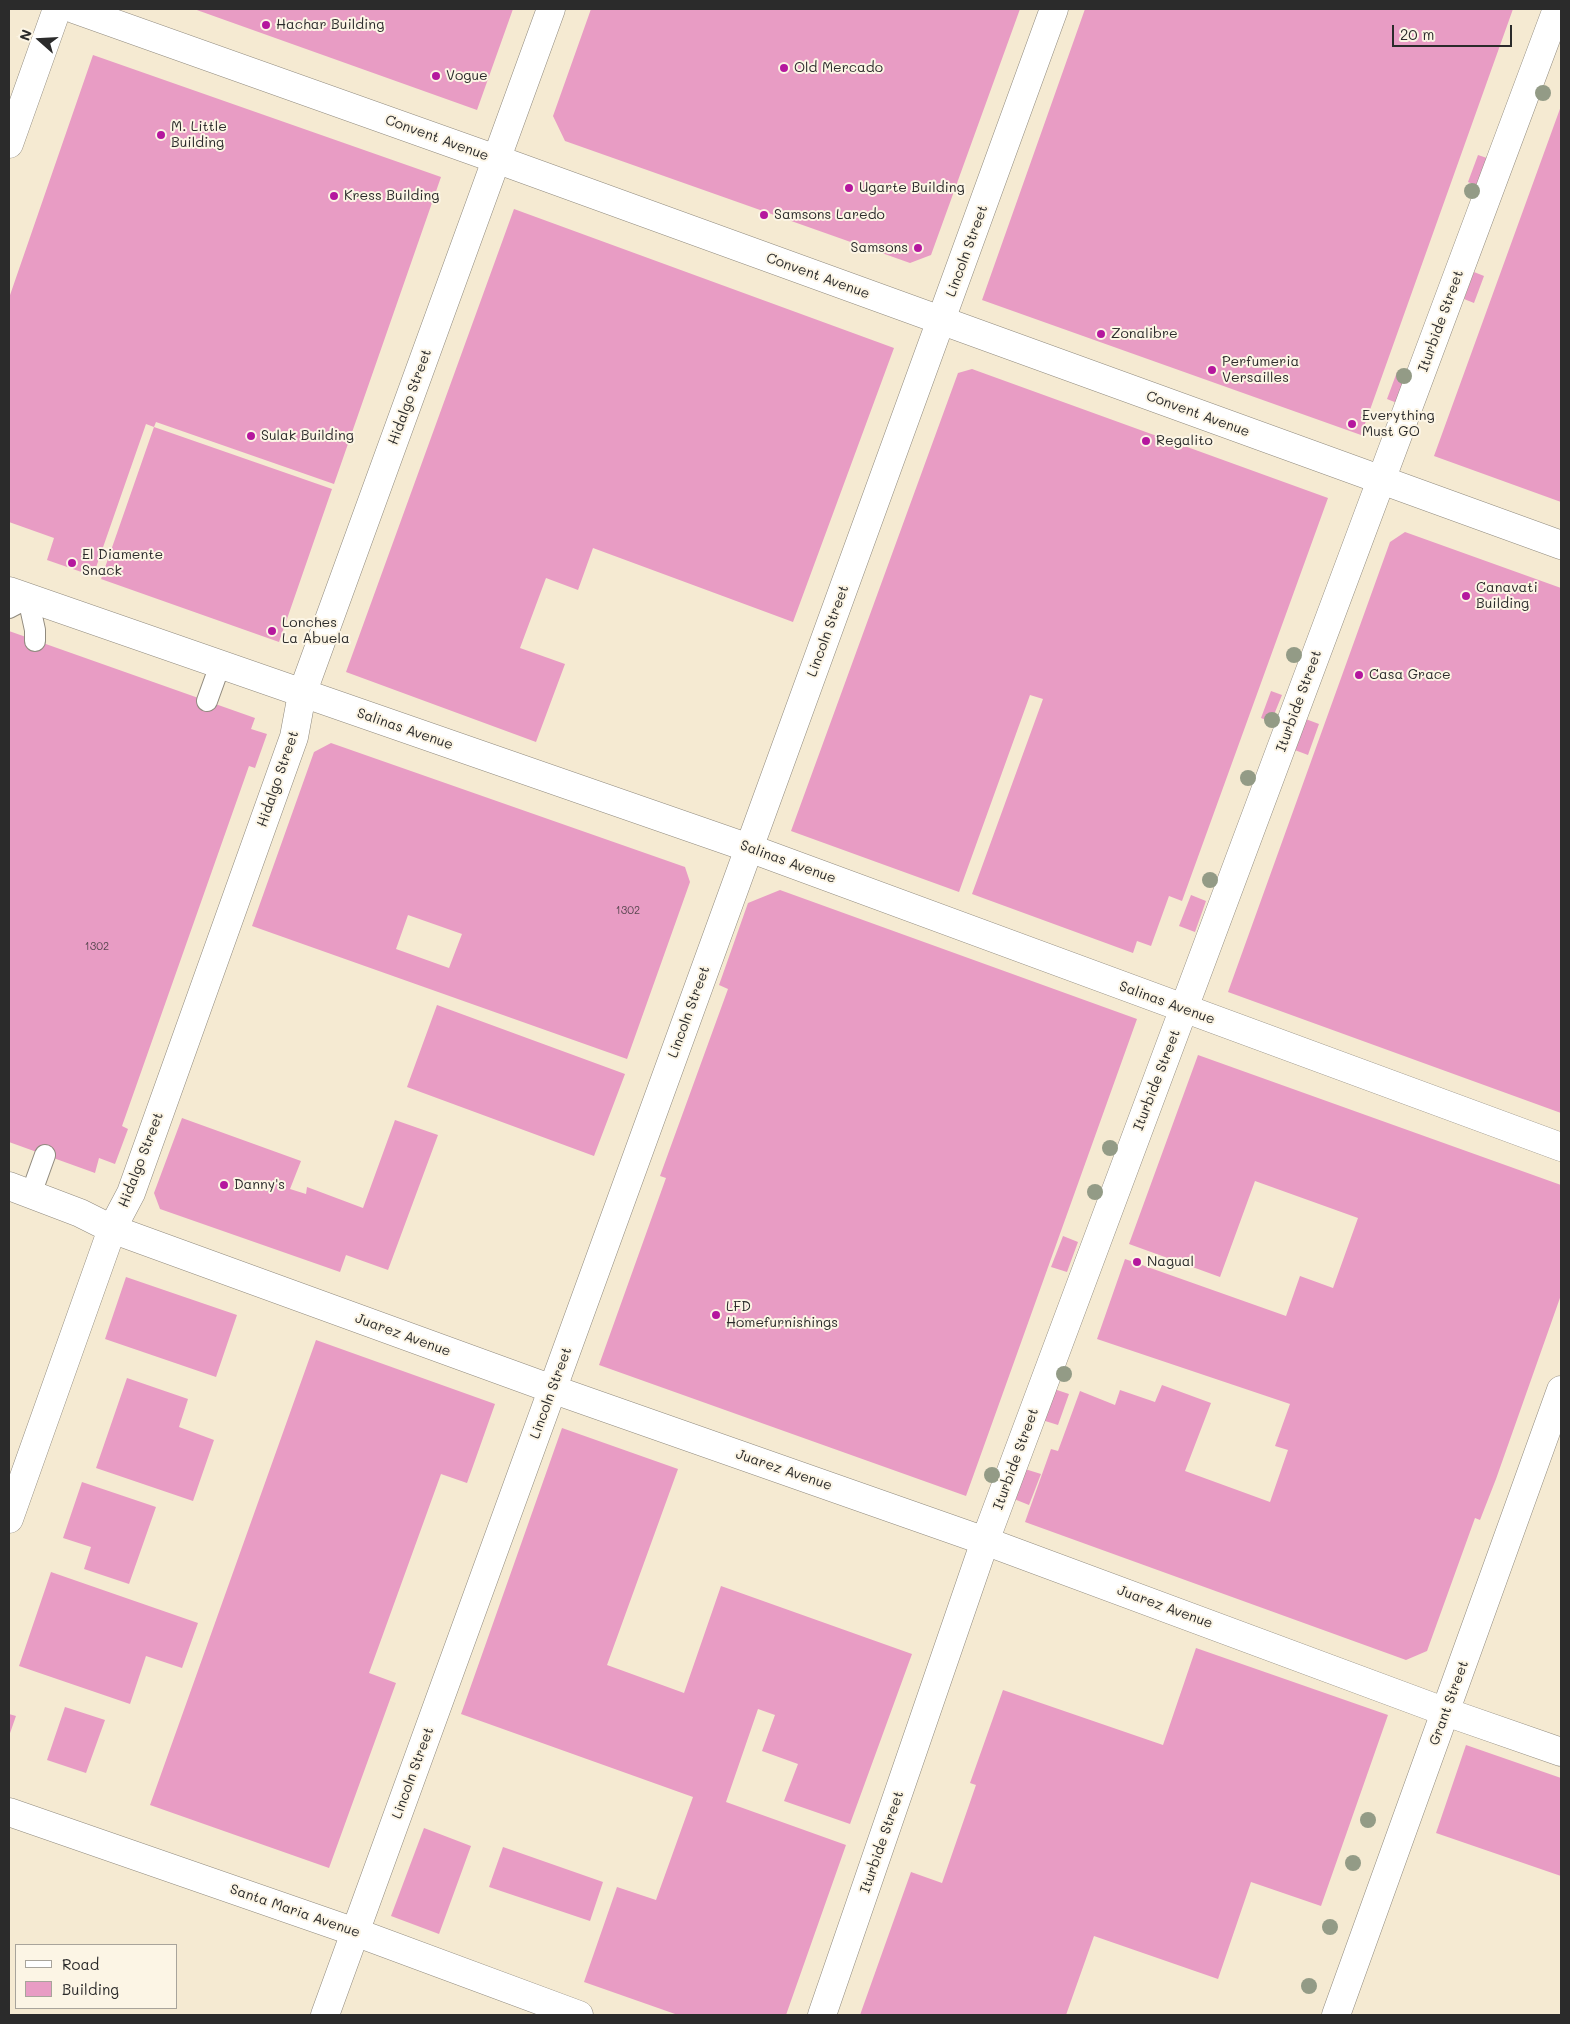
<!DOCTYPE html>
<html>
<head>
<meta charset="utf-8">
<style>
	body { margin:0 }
	#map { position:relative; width:1570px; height:2024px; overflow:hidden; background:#f5ead2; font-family:Mali,sans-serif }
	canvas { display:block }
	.frame { position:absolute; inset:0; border:10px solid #2b2b2b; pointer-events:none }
	.legend { position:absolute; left:15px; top:1944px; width:162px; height:65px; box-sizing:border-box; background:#fcf5e5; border:1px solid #a8a49b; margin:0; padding:6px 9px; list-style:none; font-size:15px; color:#2b2b2b }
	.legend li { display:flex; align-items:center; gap:10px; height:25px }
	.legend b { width:25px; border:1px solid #a8a49b }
	.north { position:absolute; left:15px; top:15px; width:50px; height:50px; -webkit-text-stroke:4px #fcf5e5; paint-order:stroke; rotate:289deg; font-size:14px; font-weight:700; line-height:20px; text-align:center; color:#2b2b2b }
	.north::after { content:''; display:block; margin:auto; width:18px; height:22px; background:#2b2b2b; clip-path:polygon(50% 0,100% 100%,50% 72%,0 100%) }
	.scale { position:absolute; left:1392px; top:25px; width:120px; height:22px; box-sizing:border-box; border:2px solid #2b2b2b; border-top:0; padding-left:6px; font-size:15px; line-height:18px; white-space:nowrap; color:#2b2b2b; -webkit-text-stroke:4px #fcf5e5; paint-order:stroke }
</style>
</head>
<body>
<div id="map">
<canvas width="1570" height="2024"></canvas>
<div class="frame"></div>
<ul class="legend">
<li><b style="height:6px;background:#fff"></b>Road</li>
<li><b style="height:14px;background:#e89cc4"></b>Building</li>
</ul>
<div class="north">N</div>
<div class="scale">20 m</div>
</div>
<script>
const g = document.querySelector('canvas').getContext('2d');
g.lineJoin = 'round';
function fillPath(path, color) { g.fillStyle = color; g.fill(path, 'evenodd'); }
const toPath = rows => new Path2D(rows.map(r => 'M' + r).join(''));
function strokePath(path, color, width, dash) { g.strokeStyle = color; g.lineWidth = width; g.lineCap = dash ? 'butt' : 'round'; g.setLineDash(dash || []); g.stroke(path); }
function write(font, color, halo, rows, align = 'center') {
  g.font = font + ' Mali,sans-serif'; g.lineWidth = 4; g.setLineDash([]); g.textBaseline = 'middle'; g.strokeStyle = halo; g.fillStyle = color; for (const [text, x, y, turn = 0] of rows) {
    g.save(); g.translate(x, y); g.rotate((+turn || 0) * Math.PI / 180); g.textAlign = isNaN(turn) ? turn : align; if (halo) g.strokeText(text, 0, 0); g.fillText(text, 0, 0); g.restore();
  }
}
const building = toPath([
	[194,9,513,9,477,110],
	[591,9,1020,9,931,255,910,263,565,141,553,116],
	[1085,9,1513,9,1361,435,982,300],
	[93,55,441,177,334,484,156,422,154,427,146,424,93,576,47,560,54,538,9,522,9,298],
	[1561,106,1561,502,1434,456],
	[1478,155,1487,158,1477,186,1468,182],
	[514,209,894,348,793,622,593,548,578,590,546,578,520,648,565,664,536,742,346,672],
	[1474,272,1484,276,1474,303,1464,299],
	[972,369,1328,498,1182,901,1169,896,1151,946,1137,941,1133,953,972,894,1043,699,1030,695,959,892,791,831,958,373],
	[1397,372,1408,376,1397,403,1387,399],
	[154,427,332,489,279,642,101,579],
	[1405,532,1561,588,1561,1113,1228,992,1390,542],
	[9,631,255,718,251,729,267,734,255,768,249,766,122,1126,128,1129,115,1164,99,1158,95,1173,9,1142],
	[1271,691,1282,695,1271,722,1261,718],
	[1303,718,1319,724,1308,755,1292,749],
	[331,743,685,867,690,882,627,1059,252,926,314,752],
	[408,915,462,934,449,968,396,949],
	[780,890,1137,1019,966,1496,599,1365,666,1178,660,1176,728,989,719,985,748,903],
	[1191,895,1206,901,1195,932,1179,926],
	[437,1005,625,1074,594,1156,407,1087],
	[1198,1055,1561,1185,1561,1295,1496,1479,1480,1520,1475,1518,1427,1651,1406,1660,1025,1522,1051,1449,1058,1451,1080,1391,1115,1405,1120,1390,1155,1402,1162,1385,1211,1403,1185,1471,1270,1502,1288,1450,1275,1446,1290,1404,1097,1339,1125,1259,1286,1316,1300,1276,1333,1288,1358,1218,1255,1181,1220,1277,1129,1244],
	[182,1118,301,1161,290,1189,306,1194,307,1187,363,1208,395,1120,438,1135,388,1270,346,1255,340,1272,160,1209,154,1193],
	[1063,1236,1078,1242,1067,1272,1051,1267],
	[126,1277,237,1315,216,1377,105,1339],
	[316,1340,495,1404,467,1483,441,1474,369,1673,396,1683,329,1868,150,1805],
	[127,1378,188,1399,179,1427,214,1440,193,1501,96,1468],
	[1054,1389,1069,1394,1058,1425,1042,1420],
	[562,1428,678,1469,607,1665,684,1693,721,1586,912,1654,850,1824,784,1801,798,1764,762,1751,775,1715,758,1709,726,1802,846,1845,786,2015,678,2015,584,1982,617,1887,656,1900,693,1797,461,1714],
	[1025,1469,1041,1474,1029,1505,1014,1499],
	[82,1482,156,1507,129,1584,84,1569,91,1547,63,1538],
	[51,1572,198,1623,182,1668,146,1656,130,1704,19,1666],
	[1196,1648,1388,1715,1321,1906,1251,1882,1218,1979,1094,1936,1066,2015,860,2015,911,1872,942,1883,976,1785,970,1783,1003,1690,1163,1745],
	[65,1707,105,1720,86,1773,47,1760],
	[9,1714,16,1716,9,1736],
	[1466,1745,1561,1778,1561,1876,1436,1833],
	[424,1828,471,1846,439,1934,391,1916],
	[503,1847,603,1882,590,1921,489,1887]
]);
const service = toPath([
	[9,608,28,598,35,630,35,641],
	[207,701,220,665],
	[31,1194,45,1155]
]);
const minor = toPath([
	[9,1186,80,1213,112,1229,552,1389,985,1541,1446,1712,1561,1752],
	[9,1519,112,1229,131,1193,294,737,302,694,551,9],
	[325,2015,1054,9],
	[822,2015,985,1541,1557,9]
]);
const tertiary = toPath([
	[9,144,57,9]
]);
const primary = toPath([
	[74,9,496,159,1561,545],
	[9,591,749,848,1561,1147],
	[9,1812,355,1932,579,2015],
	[1336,2015,1561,1390]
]);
const trees = [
	[1543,93],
	[1472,191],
	[1404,376],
	[1294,655],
	[1272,720],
	[1248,778],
	[1210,880],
	[1110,1148],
	[1095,1192],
	[1064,1374],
	[992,1475],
	[1368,1820],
	[1353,1863],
	[1330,1927],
	[1309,1986]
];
const markers = [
	[266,25,5,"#b5179e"],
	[784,68,5,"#b5179e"],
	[436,76,5,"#b5179e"],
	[161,135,5,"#b5179e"],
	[849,188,5,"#b5179e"],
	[334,196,5,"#b5179e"],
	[764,215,5,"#b5179e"],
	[918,248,5,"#b5179e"],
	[1101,334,5,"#b5179e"],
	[1212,370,5,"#b5179e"],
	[1352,424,5,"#b5179e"],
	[251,436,5,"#b5179e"],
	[1146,441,5,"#b5179e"],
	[72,563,5,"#b5179e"],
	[1466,596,5,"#b5179e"],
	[272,631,5,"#b5179e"],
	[1359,675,5,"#b5179e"],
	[224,1185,5,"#b5179e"],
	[1137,1262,5,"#b5179e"],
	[716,1315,5,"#b5179e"]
];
const numberNames = [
	["1302",628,911],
	["1302",97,947]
];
const poiNames = [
	["Hachar Building",276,25],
	["Old Mercado",794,68],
	["Vogue",446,76],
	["M. Little",171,127],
	["Building",171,143],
	["Ugarte Building",859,188],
	["Kress Building",344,196],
	["Samsons Laredo",774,215],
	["Samsons",908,248,"right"],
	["Zonalibre",1111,334],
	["Perfumeria",1222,362],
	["Versailles",1222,378],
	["Everything",1362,416],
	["Must GO",1362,432],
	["Sulak Building",261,436],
	["Regalito",1156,441],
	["El Diamente",82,555],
	["Snack",82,571],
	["Canavati",1476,588],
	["Building",1476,604],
	["Lonches",282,623],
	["La Abuela",282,639],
	["Casa Grace",1369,675],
	["Danny's",234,1185],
	["Nagual",1147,1262],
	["LFD",726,1307],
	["Homefurnishings",726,1323]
];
const streetNames = [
	["Convent Avenue",437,138,20],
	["Lincoln Street",967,251,-70],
	["Convent Avenue",818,276,20],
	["Iturbide Street",1441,321,-70],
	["Hidalgo Street",410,397,-70],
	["Convent Avenue",1198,414,20],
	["Lincoln Street",828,631,-70],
	["Iturbide Street",1299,701,-70],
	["Salinas Avenue",405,729,19],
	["Hidalgo Street",278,779,-71],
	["Salinas Avenue",788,862,20],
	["Salinas Avenue",1167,1003,20],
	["Lincoln Street",689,1012,-70],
	["Iturbide Street",1157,1080,-69],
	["Hidalgo Street",141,1160,-69],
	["Juarez Avenue",403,1335,20],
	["Lincoln Street",551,1393,-70],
	["Iturbide Street",1016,1459,-70],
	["Juarez Avenue",784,1470,19],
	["Juarez Avenue",1165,1607,20],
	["Grant Street",1449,1703,-70],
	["Lincoln Street",413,1773,-70],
	["Iturbide Street",882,1842,-71],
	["Santa Maria Avenue",295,1911,19]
];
fillPath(building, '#e89cc4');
strokePath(service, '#908a7e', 22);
strokePath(minor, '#908a7e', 29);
strokePath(tertiary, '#908a7e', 29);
strokePath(primary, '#908a7e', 29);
strokePath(service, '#fff', 20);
strokePath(minor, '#fff', 28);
strokePath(tertiary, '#fff', 28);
strokePath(primary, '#fff', 28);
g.fillStyle = '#939b86';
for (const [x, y] of trees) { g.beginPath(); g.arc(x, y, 8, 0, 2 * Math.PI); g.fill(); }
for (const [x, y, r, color] of markers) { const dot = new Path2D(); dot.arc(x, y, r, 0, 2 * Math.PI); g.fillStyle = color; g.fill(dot); strokePath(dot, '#fcf5e5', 2); }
write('11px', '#5a4751', null, numberNames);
write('14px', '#2b2b2b', '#fcf5e5', poiNames, 'left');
write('14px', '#2b2b2b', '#fcf5e5', streetNames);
</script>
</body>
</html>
